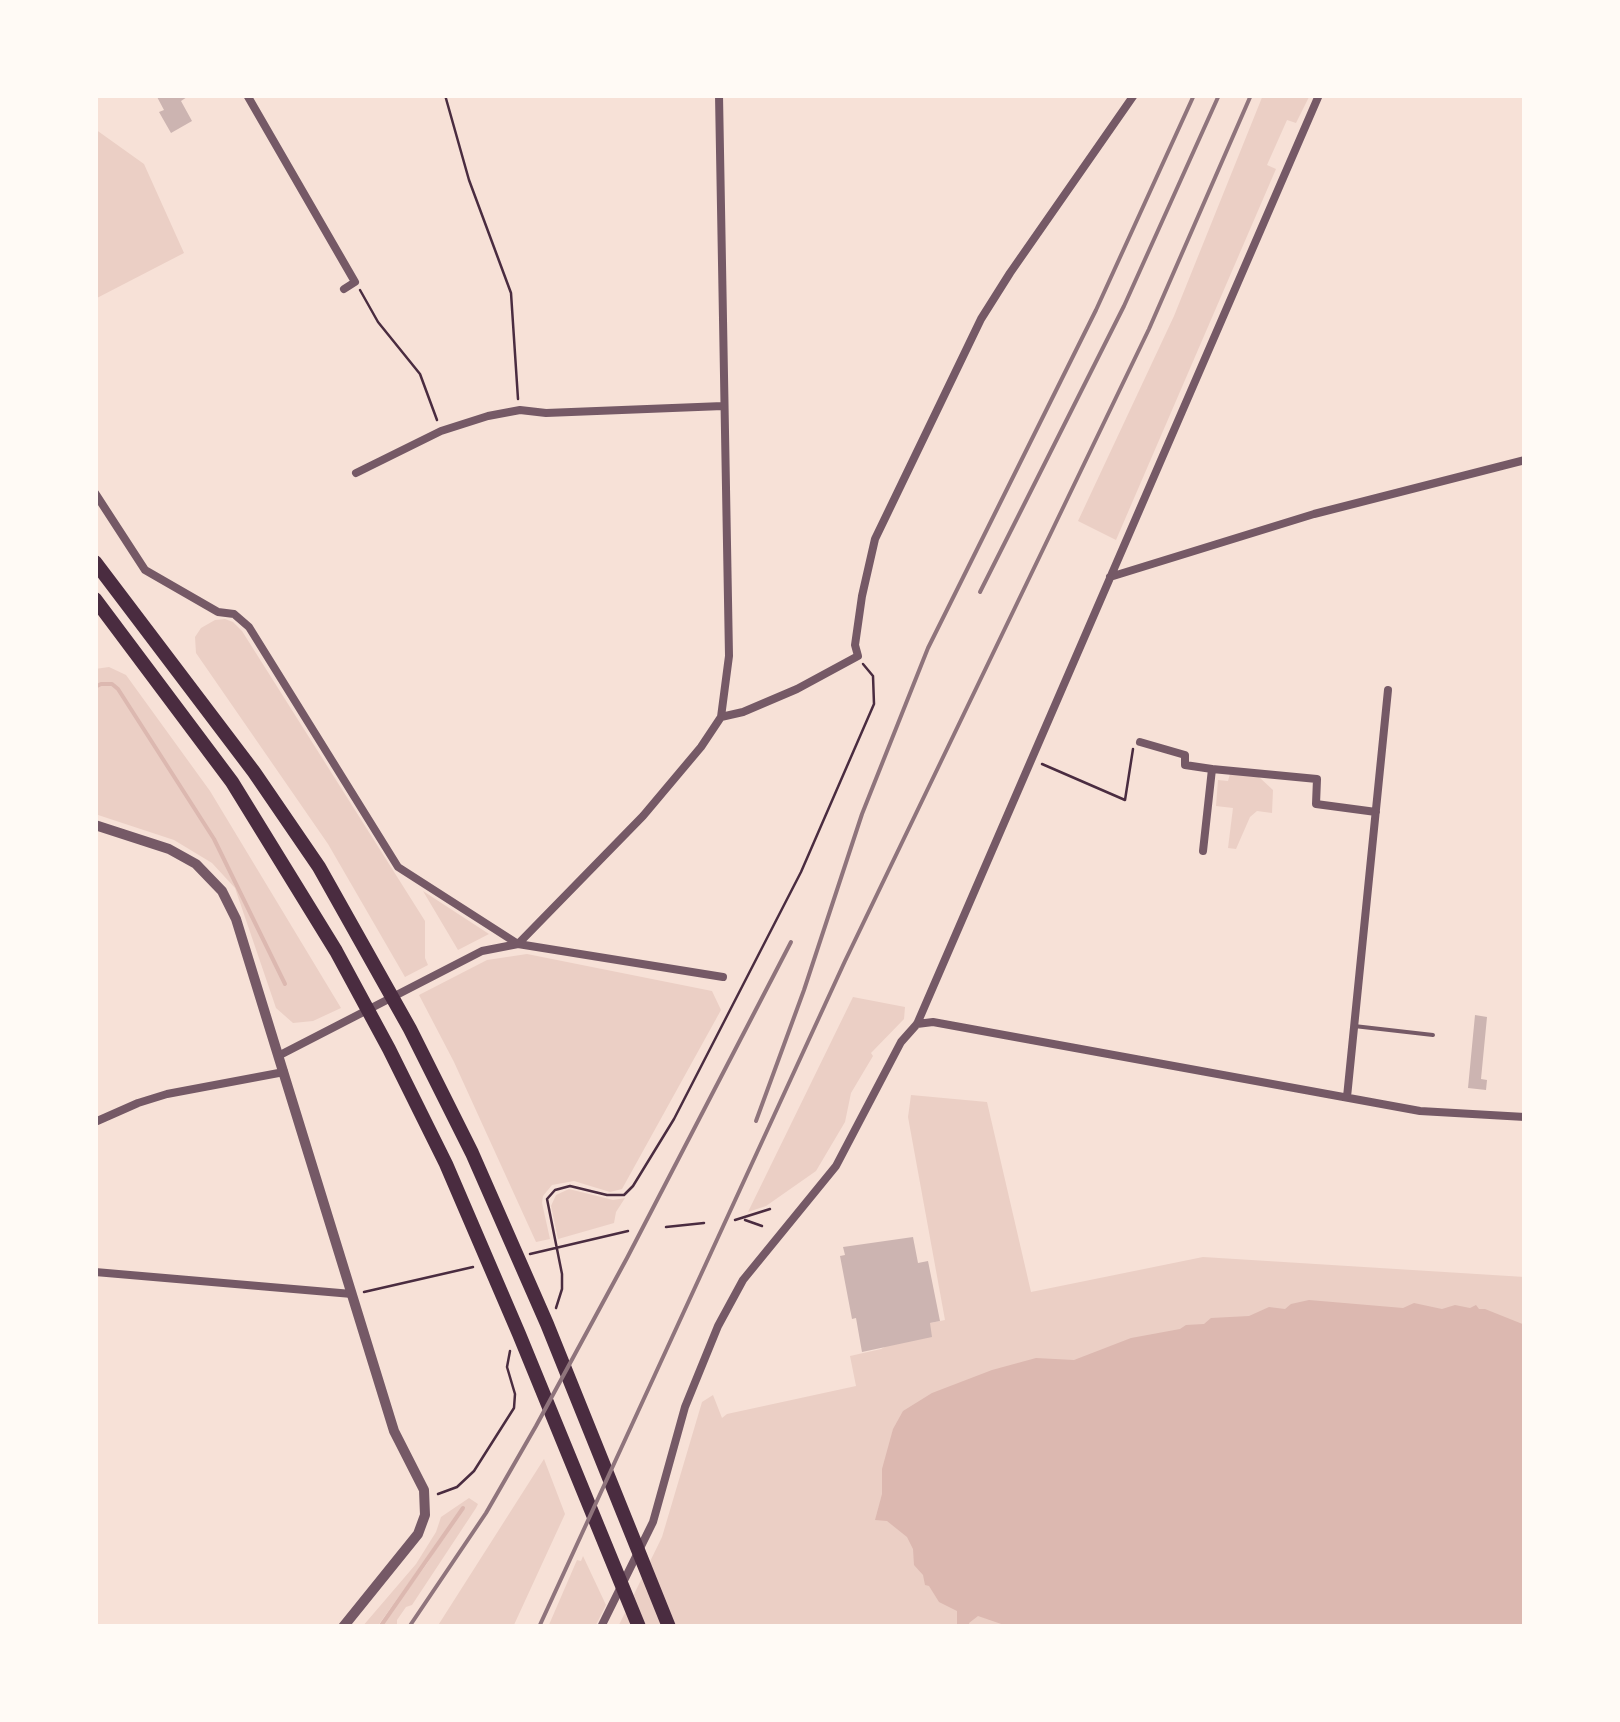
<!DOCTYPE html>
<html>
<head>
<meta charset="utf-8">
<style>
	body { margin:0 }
	#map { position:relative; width:1620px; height:1722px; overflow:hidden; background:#f7e1d7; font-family:Bitter,serif }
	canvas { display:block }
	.frame { position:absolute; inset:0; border:98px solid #fffaf5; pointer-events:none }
</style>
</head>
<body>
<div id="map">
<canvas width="1620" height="1722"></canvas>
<div class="frame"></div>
</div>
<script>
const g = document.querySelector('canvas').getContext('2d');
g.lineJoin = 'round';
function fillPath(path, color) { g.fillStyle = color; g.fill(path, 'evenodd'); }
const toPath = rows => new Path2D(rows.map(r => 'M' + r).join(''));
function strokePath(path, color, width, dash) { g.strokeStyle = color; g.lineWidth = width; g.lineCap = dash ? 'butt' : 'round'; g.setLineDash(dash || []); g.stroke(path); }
const green = toPath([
	[1263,95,1309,97,1296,123,1287,120,1267,165,1276,169,1116,540,1078,521,1174,316],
	[95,129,144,164,184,253,95,299],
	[225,619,233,622,242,631,425,921,425,958,428,965,405,977,328,844,196,653,195,637,201,628,215,620],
	[109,667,126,675,210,791,341,1008,313,1021,293,1023,276,1008,235,888,212,863,174,840,95,814,95,669],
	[1230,774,1259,777,1273,790,1272,813,1257,811,1250,817,1236,849,1228,848,1233,808,1216,806,1218,780,1228,781],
	[423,891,489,934,458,950],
	[527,954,712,991,721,1010,622,1189,610,1192,574,1181,552,1185,543,1196,542,1203,550,1239,536,1242,454,1062,419,995,487,960],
	[853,997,905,1007,904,1019,871,1053,873,1056,851,1093,845,1122,816,1171,766,1206,748,1212],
	[911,1095,987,1102,1031,1292,1203,1257,1525,1277,1525,1627,618,1627,662,1537,702,1402,713,1395,722,1418,727,1414,856,1386,850,1356,881,1349,930,1323,945,1320,908,1117],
	[569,1189,613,1200,625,1198,616,1212,614,1223,558,1239,551,1206,556,1195],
	[544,1459,565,1514,513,1627,437,1627],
	[469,1498,478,1504,476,1508,412,1605,406,1607,397,1620,397,1627,380,1627,426,1565,463,1507,377,1627,362,1627,416,1564,436,1532,441,1517],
	[583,1556,606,1605,595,1627,548,1627,577,1560,581,1561]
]);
const water = toPath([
	[1309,1300,1403,1308,1414,1303,1442,1309,1455,1305,1470,1308,1476,1305,1479,1309,1485,1309,1525,1325,1525,1627,1010,1627,978,1616,969,1623,970,1627,957,1627,957,1611,939,1602,929,1586,925,1585,923,1575,914,1565,913,1549,907,1537,887,1521,875,1520,882,1494,882,1469,893,1429,903,1411,932,1393,992,1370,1036,1358,1074,1360,1131,1338,1180,1329,1186,1325,1204,1324,1211,1318,1249,1316,1269,1307,1285,1309,1291,1304]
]);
const stream = toPath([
	[95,687,101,684,112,684,118,689,214,839,285,984],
	[380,1627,463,1508]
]);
const building = toPath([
	[156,95,190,95,181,101,192,121,171,133,159,112,164,110],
	[1475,1015,1487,1017,1481,1079,1487,1080,1486,1090,1468,1088],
	[913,1237,918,1263,928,1261,940,1321,930,1323,932,1337,862,1352,856,1318,852,1319,840,1256,845,1255,843,1247]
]);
const path = toPath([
	[445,95,469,180,511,293,518,399],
	[360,290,378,322,420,374,437,420],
	[1042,764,1125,800,1133,749],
	[735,1220,770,1209],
	[745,1220,762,1226],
	[666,1227,704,1223],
	[530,1254,628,1231],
	[364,1292,473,1267],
	[556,1308,562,1289,562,1274,547,1199,555,1190,570,1186,607,1195,624,1195,633,1186,674,1119,801,872,874,704,873,676,863,664],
	[438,1494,457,1487,474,1471,514,1408,515,1394,507,1367,510,1351]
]);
const service = toPath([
	[1354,1026,1433,1035]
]);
const minor = toPath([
	[247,95,355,282,344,289],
	[356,473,441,431,488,416,520,410,546,413,723,406],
	[95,493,145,570,218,612,234,614,249,627,398,867,518,944],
	[1110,577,1314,514,1525,460],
	[721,717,743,712,797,689,858,656,855,645,862,596,875,539,981,319,1010,273,1134,95],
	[1140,742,1185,755,1185,765,1212,769,1203,851],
	[1212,769,1317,779,1316,804,1376,812],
	[518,944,643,816,701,747,721,717,729,656,719,95],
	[917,1024,933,1022,1420,1111,1525,1117],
	[280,1055,482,951,518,944,723,977],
	[1347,1097,1388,690],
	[95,1122,138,1103,167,1094,284,1072],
	[95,1272,352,1294],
	[601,1627,653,1522,685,1407,718,1326,743,1280,836,1166,901,1042,917,1024,1319,95]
]);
const tertiary = toPath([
	[95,825,169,849,196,864,222,891,236,919,394,1431,424,1490,425,1515,418,1534,343,1627]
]);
const motorway = toPath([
	[95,562,254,772,319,867,410,1029,472,1153,547,1324,669,1627],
	[95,599,232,782,336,951,389,1049,446,1164,519,1334,639,1627]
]);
const rail = toPath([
	[980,592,1124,306,1219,95],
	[756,1121,804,990,862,814,928,648,1096,310,1194,95],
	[409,1627,486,1513,536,1426,627,1258,791,942],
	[539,1627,845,961,1149,329,1251,95]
]);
fillPath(green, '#ebcfc5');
fillPath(water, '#dcb8b0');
strokePath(stream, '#dcb8b0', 4);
fillPath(building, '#ccb4b1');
strokePath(path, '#4a2c40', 2.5);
strokePath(service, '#755966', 4);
strokePath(minor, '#755966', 8);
strokePath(tertiary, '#755966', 10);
strokePath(motorway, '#4a2c40', 14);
strokePath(rail, '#8f747c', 4);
</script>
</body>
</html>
